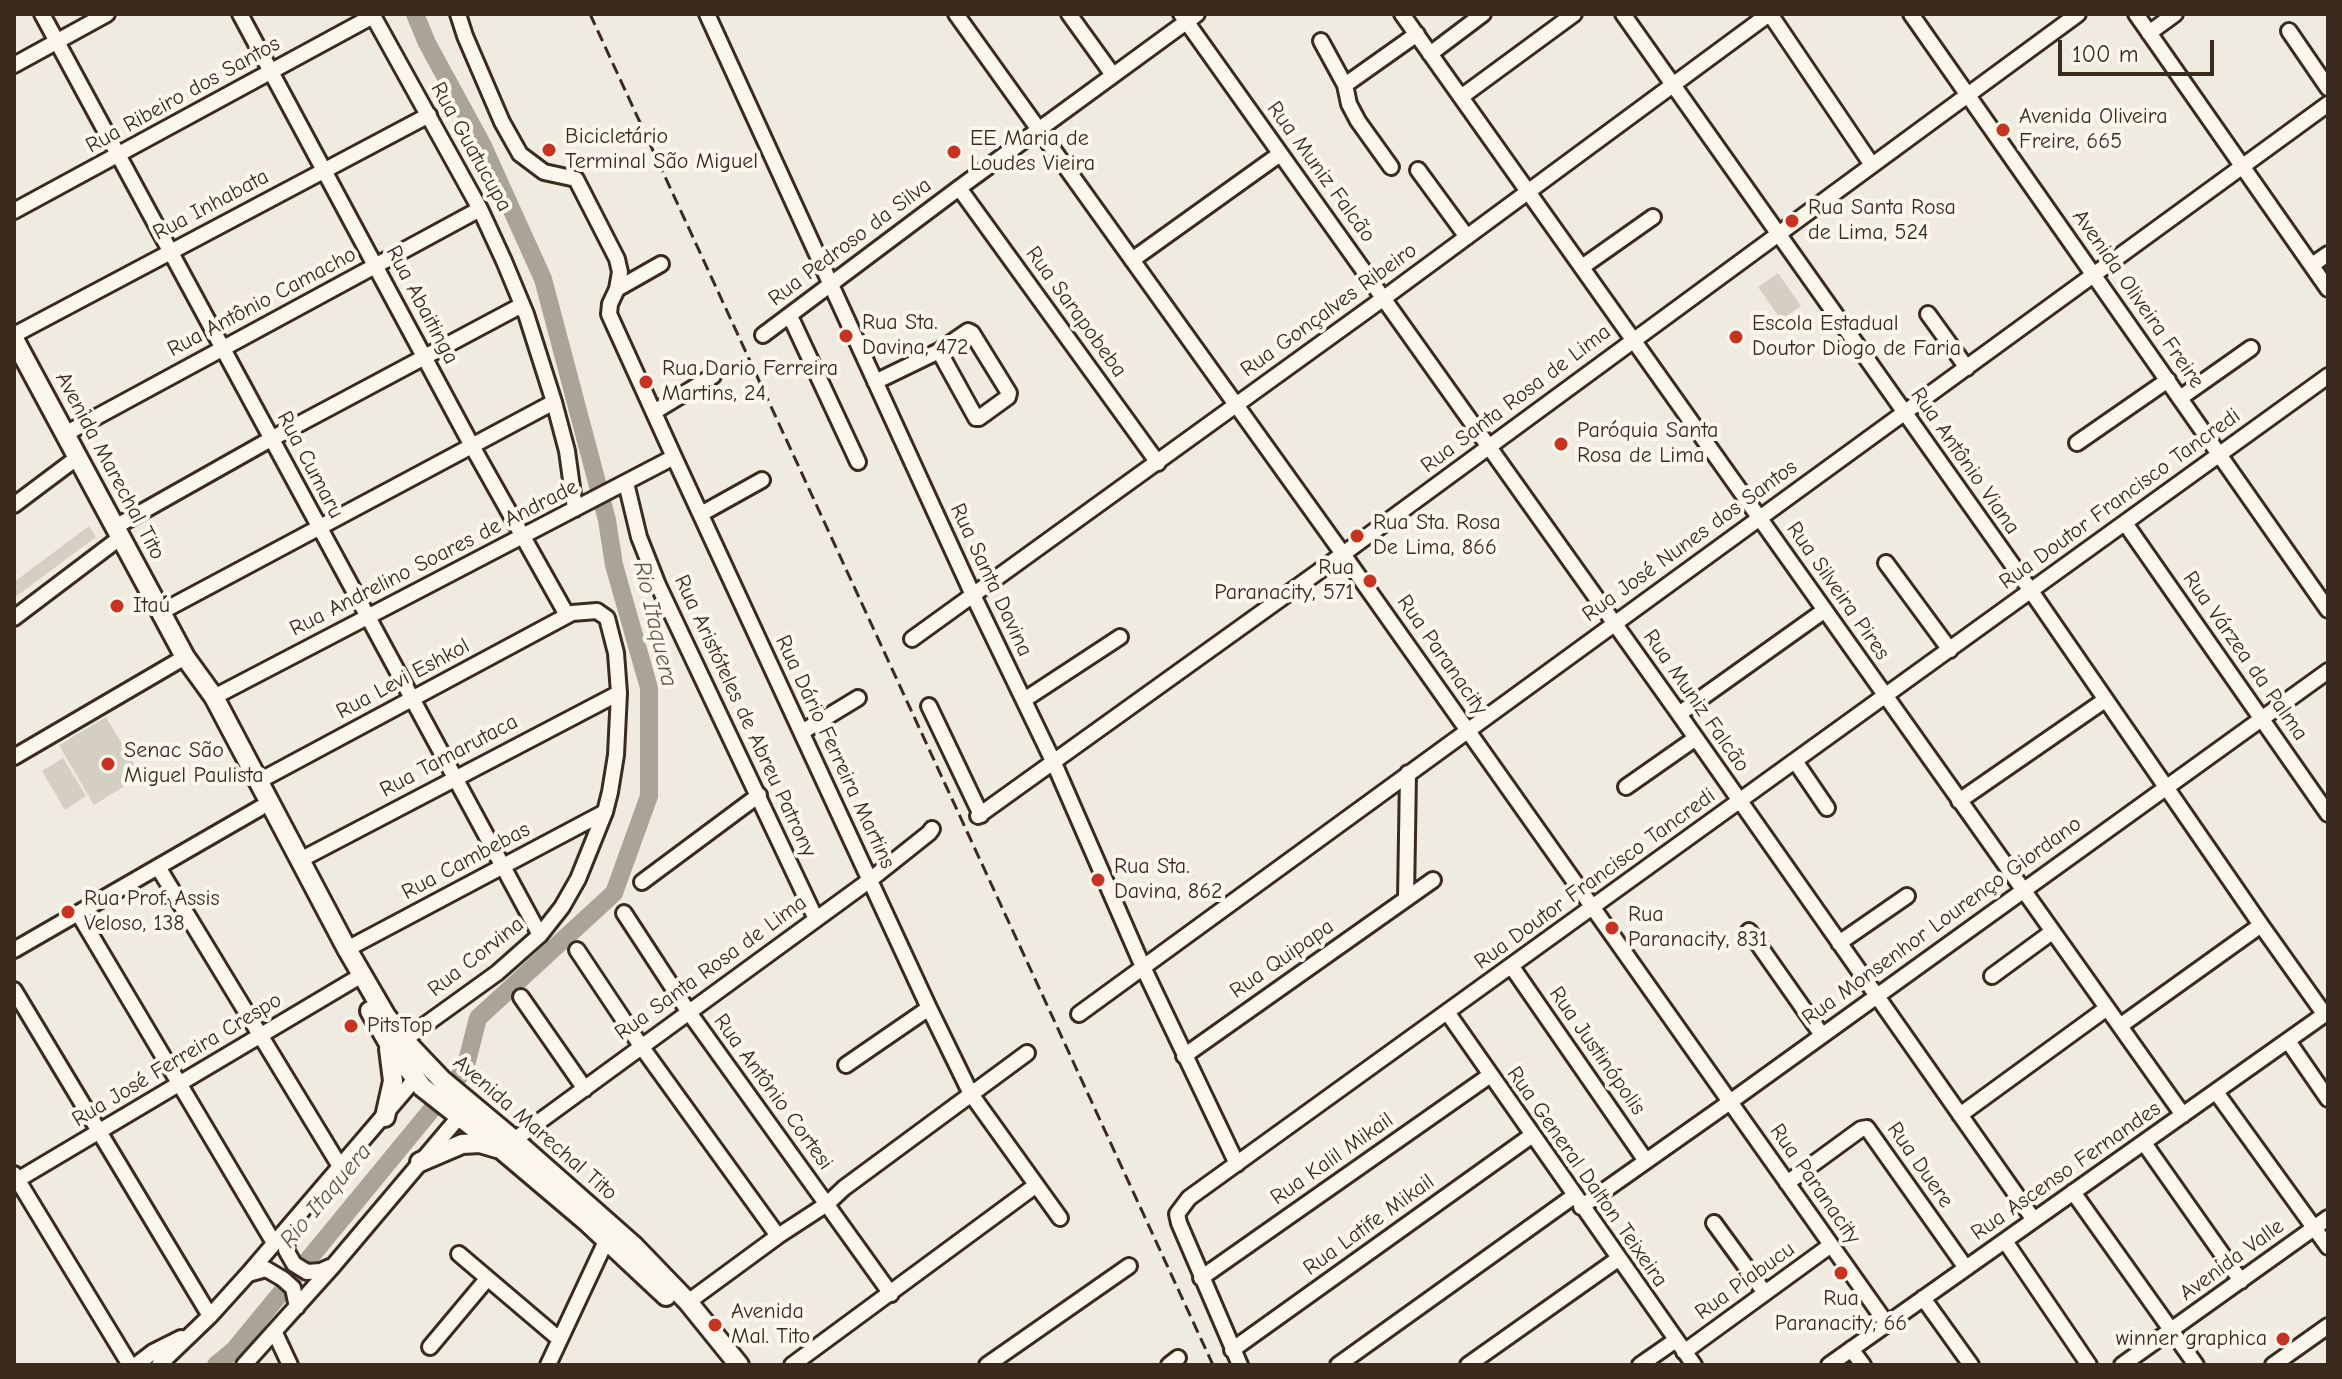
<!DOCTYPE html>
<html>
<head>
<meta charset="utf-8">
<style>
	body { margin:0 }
	#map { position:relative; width:2342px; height:1379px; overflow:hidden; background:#f0ebe0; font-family:"Comic Neue",sans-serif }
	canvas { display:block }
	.frame { position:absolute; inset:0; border:16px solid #3b2a1e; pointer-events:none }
	.scale { position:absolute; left:2058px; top:40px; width:156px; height:36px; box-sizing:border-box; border:4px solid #3b2a1e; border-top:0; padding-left:10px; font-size:24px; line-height:28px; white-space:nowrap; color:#3b2a1e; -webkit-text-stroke:6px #fbf7ec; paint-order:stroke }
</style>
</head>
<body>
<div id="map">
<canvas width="2342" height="1379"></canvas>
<div class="frame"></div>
<div class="scale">100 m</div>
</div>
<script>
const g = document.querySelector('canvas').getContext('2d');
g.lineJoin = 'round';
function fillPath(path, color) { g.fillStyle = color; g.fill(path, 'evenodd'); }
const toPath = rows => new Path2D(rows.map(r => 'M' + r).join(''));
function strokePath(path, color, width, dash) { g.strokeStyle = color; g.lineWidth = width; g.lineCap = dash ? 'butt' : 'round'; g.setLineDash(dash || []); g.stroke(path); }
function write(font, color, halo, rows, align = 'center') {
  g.font = font + ' "Comic Neue",sans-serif'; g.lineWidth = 8; g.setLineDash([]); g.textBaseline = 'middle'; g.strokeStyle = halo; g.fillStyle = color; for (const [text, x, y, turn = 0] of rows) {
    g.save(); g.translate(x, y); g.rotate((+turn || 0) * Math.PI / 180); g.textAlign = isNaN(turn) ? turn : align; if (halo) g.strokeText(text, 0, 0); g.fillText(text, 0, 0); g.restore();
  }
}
const green = toPath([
	[1778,273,1801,306,1781,320,1758,287],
	[89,526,96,537,14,598,14,582],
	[106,717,141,776,94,805,59,745],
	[63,758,86,796,65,810,42,771]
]);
const river = toPath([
	[216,1365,234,1350,465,1069,478,1018,614,893,649,796,649,688,614,565,607,520,543,279,482,144,427,43,415,14]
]);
const minor = toPath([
	[42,14,540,935],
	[240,14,472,446,567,615],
	[372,14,480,209,504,261,526,314,554,402,567,451,575,509],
	[458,14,465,36,502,122,520,154,544,172,576,179,617,259,620,272,617,289,610,304,609,314,674,457,929,1008,971,1094,1060,1218],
	[707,14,973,595,1054,763,1143,967,1237,1164],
	[956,14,1343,554,1887,1324],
	[1069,14,1113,75],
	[1181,14,1679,714,2034,1220],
	[1402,14,2183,1115],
	[1623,14,2031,591,2261,925,2325,1015],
	[1770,14,1872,165],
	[1911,14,2328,610],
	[2136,14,2328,289],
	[2289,31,2328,88],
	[2149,33,2175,14],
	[1321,41,1345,85],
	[1430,54,1483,14],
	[14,65,107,14],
	[1461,97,1574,14],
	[1391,167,1358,121,1349,104,1345,85,1417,34],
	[1418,170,1467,237],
	[959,188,1158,463],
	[14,211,373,16],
	[1132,260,1280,154],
	[2312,265,2328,254],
	[1582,267,1653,217],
	[617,289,661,264],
	[1928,314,1967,368],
	[790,316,858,462],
	[14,335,429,115],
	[763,335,959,188,1197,14],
	[875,382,939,351,968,331,972,333,1009,393,1008,397,979,418,976,418,939,351],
	[2180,398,2251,348],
	[654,412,713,376],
	[65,434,480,209],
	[2077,443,2168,380],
	[626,483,639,537,658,585,816,919],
	[14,505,78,457],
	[701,514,762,480],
	[2125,523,2328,814],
	[115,527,271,439,522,305],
	[1886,563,1950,650],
	[161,612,554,402],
	[14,618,121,537],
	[912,639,1384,298,1769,14],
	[214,697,674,457],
	[1024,700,1120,637],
	[929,706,981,815],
	[1679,714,1825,610],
	[802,732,858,698],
	[14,757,185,657],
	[1795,761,1827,808],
	[259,781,572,613,597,611,607,618,616,653,619,693,616,755,610,792,605,812,578,879,562,907,540,935,497,973,404,1040],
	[1626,787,1696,738],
	[1959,801,2105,700],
	[978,816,1343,554,2078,14],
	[300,860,619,693],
	[158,867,341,1168],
	[642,882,759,795],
	[1406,899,1408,773],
	[78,913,274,1243],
	[624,913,688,1011,891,1294],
	[1749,931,1822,1035],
	[1839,943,1907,896],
	[347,949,605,812],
	[14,950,260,808],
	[577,950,641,1046,778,1236],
	[1512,967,1646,1161],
	[1992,976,2052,932],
	[14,990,210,1316],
	[521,997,585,1089],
	[1447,1012,1694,1365],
	[1079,1014,2328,104],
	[2120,1026,2261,925],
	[2288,1041,2328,1099],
	[1184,1056,1433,880],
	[846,1065,929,1008],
	[2216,1092,2328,1247],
	[1960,1115,2107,1008],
	[514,1140,870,880,929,833,932,829],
	[2144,1143,2241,1281],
	[14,1174,130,1365],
	[14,1182,362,975],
	[1787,1183,1861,1129,1867,1128,1966,1268],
	[2073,1192,2196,1365],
	[1581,1207,1730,1102,2328,671],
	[1714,1223,1765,1293],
	[289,1227,286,1250,294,1264,307,1272,321,1271,330,1267],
	[2005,1241,2089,1365],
	[459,1254,559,1339],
	[248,1274,266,1269,283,1279,293,1288,297,1307],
	[1201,1278,1489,1076],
	[1923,1298,1971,1365],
	[688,1302,778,1236,827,1204,844,1188,1027,1053],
	[275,1333,290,1365],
	[430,1347,487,1279],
	[1851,1349,1863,1365],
	[1232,1350,1531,1136],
	[1684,1352,1831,1245],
	[136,1365,153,1352,181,1338],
	[159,1365,210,1316,248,1274,415,1079],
	[244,1365,333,1266,464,1111],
	[548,1365,607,1239],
	[792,1365,1035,1186],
	[987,1365,1129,1266],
	[1169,1365,1178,1358],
	[1240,1365,1179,1223,1177,1214,1189,1198,2328,376],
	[1338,1365,1574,1196],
	[1468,1365,1618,1259],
	[1640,1365,1676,1340],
	[1829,1365,2328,1012],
	[2122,1365,2328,1218],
	[2273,1365,2328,1326]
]);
const major = toPath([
	[14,339,185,657,214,697,347,949,386,1016,404,1040,442,1080,514,1140,634,1246,688,1302,739,1365],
	[370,1011,388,1042,422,1087,502,1150,587,1222,666,1296],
	[385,1117,393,1081,389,1049],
	[420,1162,462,1144,480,1143,497,1148]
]);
const rail = toPath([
	[590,14,1213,1365]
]);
const markers = [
	[2003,130,8,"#c8321e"],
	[549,150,8,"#c8321e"],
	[954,152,8,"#c8321e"],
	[1792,221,8,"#c8321e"],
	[846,336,8,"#c8321e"],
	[1736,337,8,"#c8321e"],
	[646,382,8,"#c8321e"],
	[1561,444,8,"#c8321e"],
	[1357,536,8,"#c8321e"],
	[1370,581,8,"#c8321e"],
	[117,606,8,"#c8321e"],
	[108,764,8,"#c8321e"],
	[1098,880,8,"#c8321e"],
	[68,912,8,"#c8321e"],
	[1612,928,8,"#c8321e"],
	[351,1026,8,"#c8321e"],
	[1841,1273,8,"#c8321e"],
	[715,1325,8,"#c8321e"],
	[2283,1339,8,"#c8321e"]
];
const streetNames = [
	["Rua Ribeiro dos Santos",183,95,-29],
	["Rua Guatucupa",471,147,61],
	["Rua Muniz Falcão",1321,172,54],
	["Rua Inhabata",211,205,-28],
	["Rua Pedroso da Silva",850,242,-37],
	["Avenida Oliveira Freire",2138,299,55],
	["Rua Antônio Camacho",262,302,-28],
	["Rua Abaitinga",422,305,62],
	["Rua Gonçalves Ribeiro",1329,310,-36],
	["Rua Sarapobeba",1076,312,54],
	["Rua Santa Rosa de Lima",1516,399,-37],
	["Rua Antônio Viana",1965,461,55],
	["Rua Cumaru",310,465,62],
	["Avenida Marechal Tito",110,466,62],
	["Rua Doutor Francisco Tancredi",2120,499,-36],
	["Rua José Nunes dos Santos",1690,541,-36],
	["Rua Andrelino Soares de Andrade",434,558,-27],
	["Rua Santa Davina",991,580,65],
	["Rua Silveira Pires",1838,591,55],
	["Rua Paranacity",1442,655,55],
	["Rua Várzea da Palma",2245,656,55],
	["Rua Levi Eshkol",403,679,-28],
	["Rua Muniz Falcão",1696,701,55],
	["Rua Aristóteles de Abreu Patrony",745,716,65],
	["Rua Dário Ferreira Martins",835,752,65],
	["Rua Tamarutaca",449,756,-28],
	["Rua Cambebas",466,861,-28],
	["Rua Doutor Francisco Tancredi",1595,879,-36],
	["Rua Monsenhor Lourenço Giordano",1942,921,-36],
	["Rua Corvina",476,957,-38],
	["Rua Quipapa",1282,959,-35],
	["Rua Santa Rosa de Lima",711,968,-36],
	["Rua Justinópolis",1597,1051,55],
	["Rua José Ferreira Crespo",177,1060,-31],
	["Rua Antônio Cortesi",773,1092,54],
	["Avenida Marechal Tito",535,1128,41],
	["Rua Kalil Mikail",1332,1159,-35],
	["Rua Duere",1920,1165,55],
	["Rua Ascenso Fernandes",2066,1171,-35],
	["Rua General Dalton Teixeira",1587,1177,55],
	["Rua Paranacity",1815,1184,55],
	["Rua Latife Mikail",1369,1225,-36],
	["Avenida Valle",2232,1260,-36],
	["Rua Piabucu",1745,1281,-36]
];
const poiNames = [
	["Avenida Oliveira",2019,117],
	["Freire, 665",2019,142],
	["Bicicletário",565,137],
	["Terminal São Miguel",565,162],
	["EE Maria de",970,139],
	["Loudes Vieira",970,164],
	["Rua Santa Rosa",1808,208],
	["de Lima, 524",1808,233],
	["Rua Sta.",862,323],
	["Davina, 472",862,348],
	["Escola Estadual",1752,324],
	["Doutor Diogo de Faria",1752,349],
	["Rua Dario Ferreira",662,369],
	["Martins, 24",662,394],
	["Paróquia Santa",1577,431],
	["Rosa de Lima",1577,456],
	["Rua Sta. Rosa",1373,523],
	["De Lima, 866",1373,548],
	["Rua",1354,568,"right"],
	["Paranacity, 571",1354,593,"right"],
	["Itaú",133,606],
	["Senac São",124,751],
	["Miguel Paulista",124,776],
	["Rua Sta.",1114,867],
	["Davina, 862",1114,892],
	["Rua Prof. Assis",84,899],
	["Veloso, 138",84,924],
	["Rua",1628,915],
	["Paranacity, 831",1628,940],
	["PitsTop",367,1026],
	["Rua",1841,1299,"center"],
	["Paranacity, 66",1841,1324,"center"],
	["Avenida",731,1312],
	["Mal. Tito",731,1337],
	["winner graphica",2267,1339,"right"]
];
const waterNames = [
	["Rio Itaquera",655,624,77],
	["Rio Itaquera",326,1196,-50]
];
fillPath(green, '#d5cec3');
strokePath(river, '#aca397', 18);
strokePath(minor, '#3b2a1e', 20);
strokePath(major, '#3b2a1e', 24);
strokePath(minor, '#fbf7ec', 14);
strokePath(major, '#fbf7ec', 18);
strokePath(rail, '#3b2a1e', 3, [12, 6]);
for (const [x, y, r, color] of markers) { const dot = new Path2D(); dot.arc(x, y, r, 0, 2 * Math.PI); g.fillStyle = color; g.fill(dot); strokePath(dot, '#fbf7ec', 3); }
write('22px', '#3b2a1e', '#fbf7ec', streetNames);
write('22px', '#3b2a1e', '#fbf7ec', poiNames, 'left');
write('italic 24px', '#635448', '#fbf7ec', waterNames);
</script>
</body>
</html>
